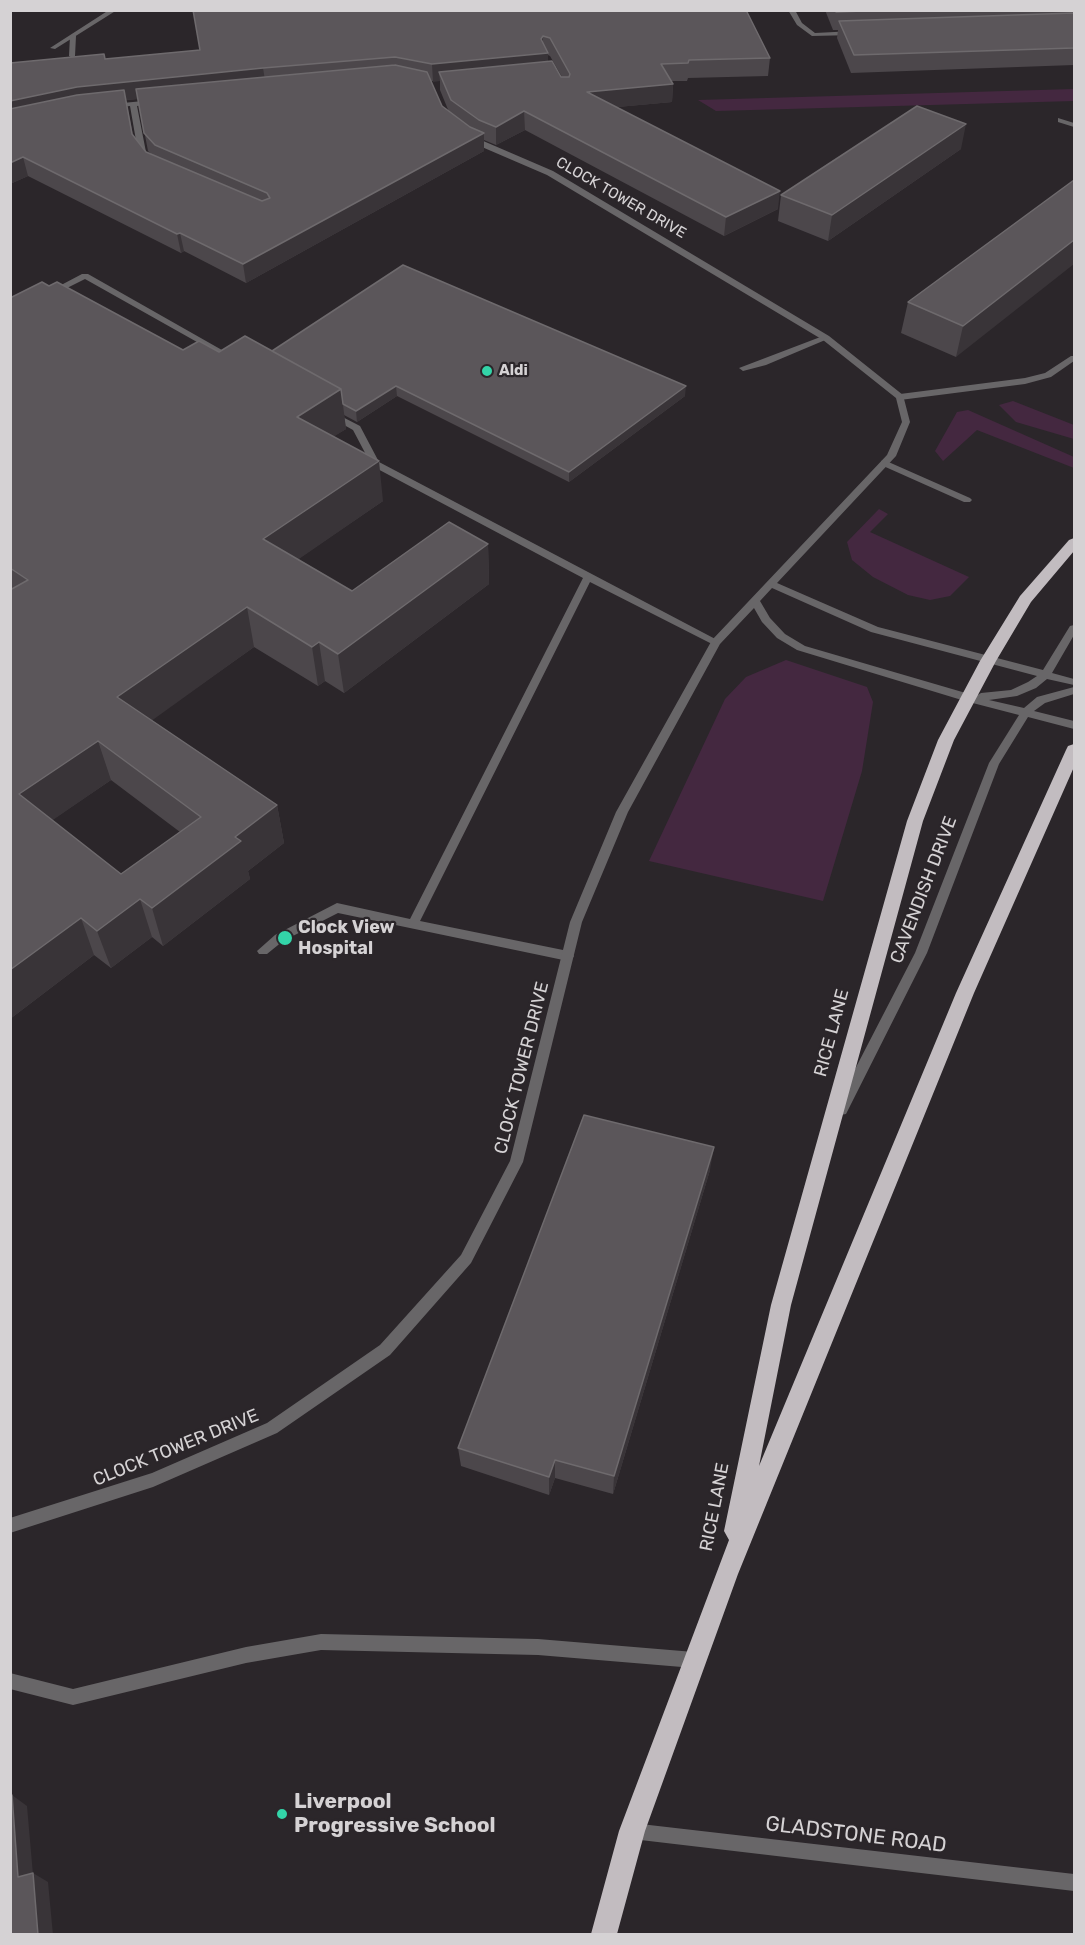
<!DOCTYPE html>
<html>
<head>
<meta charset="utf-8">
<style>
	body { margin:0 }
	#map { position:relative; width:1085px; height:1945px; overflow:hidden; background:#2b262a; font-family:Rubik,sans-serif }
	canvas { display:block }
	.frame { position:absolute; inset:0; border:12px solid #d5d2d4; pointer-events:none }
</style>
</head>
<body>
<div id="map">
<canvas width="1085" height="1945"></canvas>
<div class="frame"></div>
</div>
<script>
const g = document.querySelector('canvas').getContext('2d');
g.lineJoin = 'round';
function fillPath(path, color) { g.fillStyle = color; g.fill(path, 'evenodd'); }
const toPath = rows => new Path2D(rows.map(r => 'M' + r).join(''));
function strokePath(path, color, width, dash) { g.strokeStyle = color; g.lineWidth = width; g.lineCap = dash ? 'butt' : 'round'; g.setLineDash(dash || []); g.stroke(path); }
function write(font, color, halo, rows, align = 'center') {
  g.font = font + ' Rubik,sans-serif'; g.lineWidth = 4.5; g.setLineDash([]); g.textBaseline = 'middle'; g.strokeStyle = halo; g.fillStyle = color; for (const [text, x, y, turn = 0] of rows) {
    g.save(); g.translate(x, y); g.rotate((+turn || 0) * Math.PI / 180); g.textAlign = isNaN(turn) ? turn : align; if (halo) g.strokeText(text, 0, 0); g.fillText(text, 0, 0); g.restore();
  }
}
const green = toPath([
	[1074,89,1074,101,716,111,698,100],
	[1013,401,1074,425,1074,439,1016,422,999,405],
	[968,410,1074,457,1074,468,977,430,943,461,935,451,957,412],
	[879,509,888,514,870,532,969,577,950,596,930,600,908,595,873,577,852,560,847,542],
	[786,660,867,687,873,702,862,771,823,901,649,861,725,699,746,677]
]);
const lane = toPath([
	[73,34,76,36,75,56,72,58,69,56,70,36,73,34],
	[1058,118,1074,123,1074,127,1058,122,1058,118],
	[82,274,88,274,236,358,229,360,85,279,53,295,46,293,82,274],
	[823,336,830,338,766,365,743,371,739,368,823,336],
	[1071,356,1074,356,1074,361,1051,377,1025,384,900,400,896,397,900,394,1025,378,1045,373,1071,356],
	[331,411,360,426,379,462,721,642,716,645,712,644,590,582,420,921,568,951,572,953,574,956,572,959,568,961,338,913,283,941,267,954,259,954,257,951,275,935,337,903,410,919,583,578,372,466,353,430,328,416,327,414,331,411],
	[884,460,970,498,972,500,970,502,964,502,881,465,881,461,884,460],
	[321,1634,538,1639,694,1652,700,1654,702,1660,700,1666,694,1668,538,1655,321,1650,246,1663,73,1705,10,1689,10,1673,73,1689,246,1647,321,1634]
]);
const street = toPath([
	[109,10,117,10,55,49,50,48,109,10],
	[788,10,795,10,802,23,815,33,854,31,857,33,854,35,812,36,797,25,788,10],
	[154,100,156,101,156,103,137,106,146,152,152,160,148,162,138,152,130,106,112,108,108,106,112,104,154,100],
	[468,137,474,137,553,171,829,336,903,395,910,422,896,456,777,583,878,627,1043,670,1070,626,1074,625,1074,635,1052,673,1074,679,1074,685,1047,679,1036,688,1017,696,989,700,1024,708,1037,697,1074,687,1074,694,1045,703,1034,711,1074,721,1074,729,1028,717,999,764,927,953,846,1114,841,1115,836,1114,835,1110,836,1106,915,953,989,763,1019,715,965,701,797,650,777,638,762,622,754,608,720,644,628,812,582,922,523,1162,471,1263,390,1355,277,1433,153,1487,10,1533,10,1518,152,1473,267,1423,380,1345,461,1255,510,1161,570,922,616,812,712,640,887,455,902,422,896,398,823,340,547,175,468,141,468,137],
	[772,588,871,632,1037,676,1028,682,1011,690,981,693,976,696,805,646,785,634,770,618,760,601,772,588],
	[632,1823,1074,1874,1074,1891,632,1839,626,1837,624,1831,626,1825,632,1823]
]);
const highway = toPath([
	[1074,538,1074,551,1031,602,996,661,954,740,923,821,791,1305,759,1466,956,993,1066,750,1068,746,1074,744,1074,767,974,993,738,1574,645,1831,617,1934,591,1934,619,1831,729,1540,724,1531,771,1305,907,821,938,740,980,661,1020,596,1069,540,1074,538]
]);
const wall = toPath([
	[746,10,770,58,768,76,688,78,687,81,671,81,673,84,672,102,617,107,778,209,724,236,525,130,496,145,484,140,484,151,246,283,184,251,181,253,28,176,10,184,10,63,105,59],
	[548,55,550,56,562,77,548,62],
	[431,81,440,81,440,90,449,112,442,106],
	[138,99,148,151,151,154,146,152,133,135,126,100],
	[825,10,1074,10,1074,65,851,73,837,38,838,30,833,30],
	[961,149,828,241,778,221,781,195],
	[1074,180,956,357,901,333,908,302],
	[49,286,183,350,219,352,272,351,685,396,569,482,397,396,357,422,344,415,346,429,334,436,383,501,298,559,352,591,488,544,489,584,344,693,325,681,318,686,254,647,151,720,277,805,284,843,248,871,250,879,163,946,152,937,111,968,94,955,10,1019,10,298],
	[111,780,180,832,121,874,52,820],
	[710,1170,613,1494,555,1478,549,1495,461,1466,458,1448]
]);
const shadedWall = toPath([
	[543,36,543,53,548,53,548,71,439,72,440,81,433,82,432,64,541,39],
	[263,68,266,86,126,100,10,120,10,101,77,87],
	[673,84,672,102,586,110,587,92],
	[524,111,525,130,496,145,496,127],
	[966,124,961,149,828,241,832,215],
	[484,133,484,151,246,283,243,264],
	[23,157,28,176,10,184,10,163],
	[780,191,778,209,724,236,726,217],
	[180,233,184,251,181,253,177,234],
	[1074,240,1074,264,956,357,963,326],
	[396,386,397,396,357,422,356,411],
	[686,386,685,396,569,482,569,472],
	[341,389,346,429,303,456,297,417],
	[379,461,383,501,270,579,263,539],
	[488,544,489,584,344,693,338,654],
	[247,607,254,647,129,737,117,697],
	[319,642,325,681,318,686,312,647],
	[98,741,111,780,34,833,19,794],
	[277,805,284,843,248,871,250,879,163,946,152,908,235,837],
	[140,899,152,937,111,968,97,931],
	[81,918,94,955,10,1019,10,970],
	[714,1147,710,1170,613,1494,614,1476],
	[555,1460,555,1478,549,1495,549,1477],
	[12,1795,27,1806,34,1886,18,1877],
	[33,1873,48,1882,53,1935,38,1935]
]);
const building = toPath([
	[193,10,746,10,770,58,689,60,688,63,661,64,673,84,587,92,780,191,726,217,524,111,496,127,479,120,451,100,439,72,552,61,561,77,569,77,570,74,550,38,543,36,541,39,548,53,432,64,395,57,263,68,77,87,10,101,10,63,104,54,105,59,200,50,193,10],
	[835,10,891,10,836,12,835,10],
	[1074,13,1074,48,854,55,839,21,1074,13],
	[395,65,427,72,442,106,470,127,484,133,243,264,180,233,177,234,23,157,10,163,10,109,77,95,124,90,132,134,146,152,262,201,270,198,267,193,155,145,144,133,136,89,395,65],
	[917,106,966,124,832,215,781,195,917,106],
	[1074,180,1074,240,963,326,908,302,1074,180],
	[403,265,686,386,569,472,396,386,356,411,343,404,341,389,272,351,403,265],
	[42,282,49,286,57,282,183,350,199,341,219,352,245,336,341,389,297,417,379,461,263,539,352,591,449,522,488,544,338,654,319,642,312,647,247,607,117,697,277,805,235,837,241,841,152,908,140,899,97,931,81,918,10,970,10,590,28,580,10,568,10,298,42,282],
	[98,741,201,817,121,874,19,794,98,741],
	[584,1115,714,1147,614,1476,555,1460,549,1477,458,1448,584,1115],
	[10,1795,12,1795,18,1877,33,1873,38,1935,10,1935,10,1795]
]);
const markers = [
	[487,371,6,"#33d4a8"],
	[285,938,8,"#33d4a8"],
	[282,1814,6,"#33d4a8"]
];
const farStreetnames = [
	["CLOCK TOWER DRIVE",621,198,30]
];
const farPoinames = [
	["Aldi",499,371]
];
const streetNames = [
	["CAVENDISH DRIVE",924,890,-69],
	["RICE LANE",832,1033,-75],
	["CLOCK TOWER DRIVE",522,1068,-76],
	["CLOCK TOWER DRIVE",176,1448,-22],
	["RICE LANE",715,1507,-79]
];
const poiNames = [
	["Clock View",298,928],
	["Hospital",298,949]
];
const nearPoinames = [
	["Liverpool",294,1802],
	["Progressive School",294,1826]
];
const nearStreetnames = [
	["GLADSTONE ROAD",856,1835,7]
];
fillPath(green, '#442840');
fillPath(lane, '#686668');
fillPath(street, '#686668');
fillPath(highway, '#c2bcc0');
fillPath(wall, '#4c474b');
fillPath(shadedWall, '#393438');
fillPath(building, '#5b565a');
strokePath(building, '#6e6a6d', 1.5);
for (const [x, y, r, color] of markers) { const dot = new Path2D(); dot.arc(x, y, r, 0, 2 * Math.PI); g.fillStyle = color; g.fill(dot); strokePath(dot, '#2b262a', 2); }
write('15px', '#d5d2d4', '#2b262a', farStreetnames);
write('bold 15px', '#d5d2d4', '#2b262a', farPoinames, 'left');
write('18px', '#d5d2d4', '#2b262a', streetNames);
write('bold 18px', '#d5d2d4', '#2b262a', poiNames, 'left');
write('bold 21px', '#d5d2d4', '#2b262a', nearPoinames, 'left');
write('21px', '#d5d2d4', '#2b262a', nearStreetnames);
</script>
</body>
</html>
